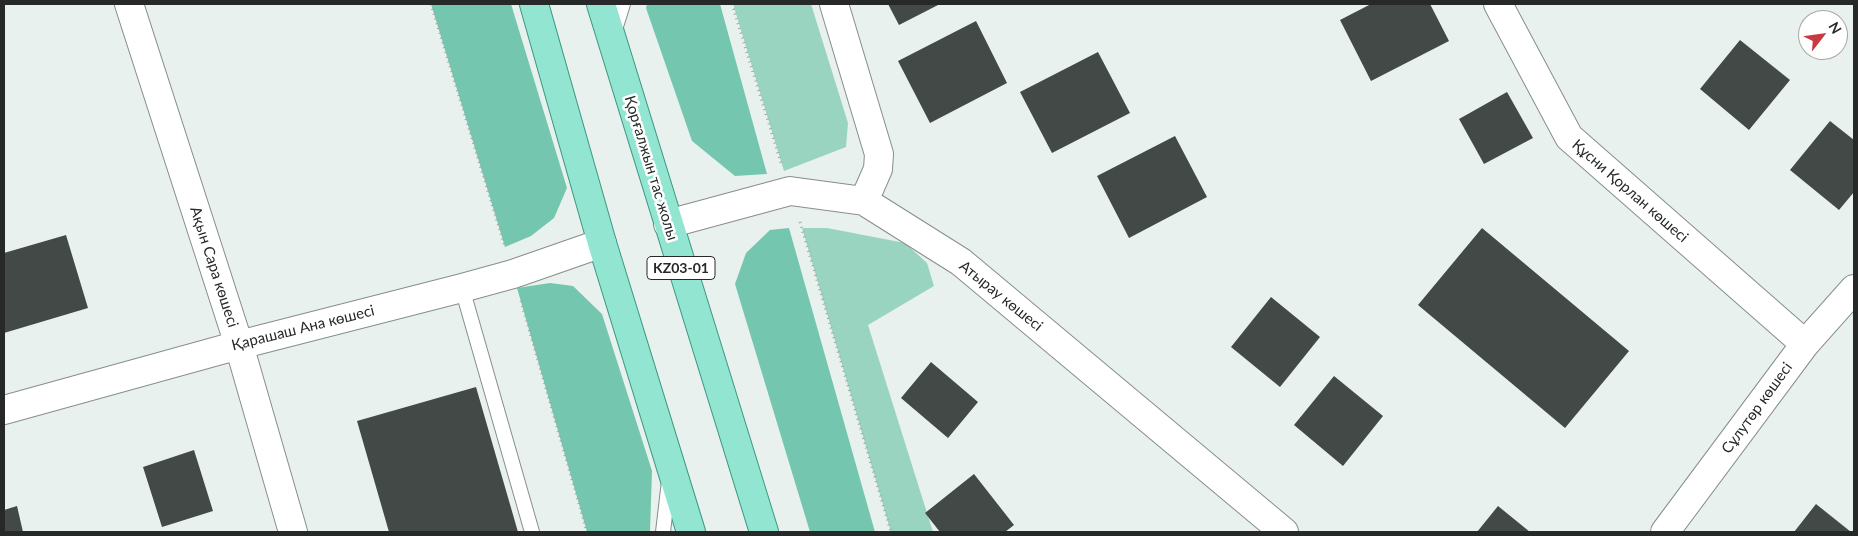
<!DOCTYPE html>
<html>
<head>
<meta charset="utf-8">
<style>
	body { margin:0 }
	#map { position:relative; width:1858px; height:536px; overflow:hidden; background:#e9f1ee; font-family:Lato,sans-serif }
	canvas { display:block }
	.frame { position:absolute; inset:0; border:5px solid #262928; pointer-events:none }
	.north { position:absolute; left:1798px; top:10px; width:50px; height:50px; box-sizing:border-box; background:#fff; border:1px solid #a8a9a9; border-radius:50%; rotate:60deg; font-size:14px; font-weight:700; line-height:20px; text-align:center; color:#262928 }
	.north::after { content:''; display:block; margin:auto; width:18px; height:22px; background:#c93940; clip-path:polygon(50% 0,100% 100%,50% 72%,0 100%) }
</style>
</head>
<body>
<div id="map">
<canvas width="1858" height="536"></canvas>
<div class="frame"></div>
<div class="north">N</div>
</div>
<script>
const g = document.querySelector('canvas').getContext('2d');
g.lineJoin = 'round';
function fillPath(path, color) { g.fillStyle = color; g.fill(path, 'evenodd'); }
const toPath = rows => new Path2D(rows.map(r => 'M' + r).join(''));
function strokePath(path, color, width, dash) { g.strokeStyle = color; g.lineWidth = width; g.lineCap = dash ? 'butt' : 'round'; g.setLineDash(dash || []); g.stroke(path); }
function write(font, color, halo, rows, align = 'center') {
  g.font = font + ' Lato,sans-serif'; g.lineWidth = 5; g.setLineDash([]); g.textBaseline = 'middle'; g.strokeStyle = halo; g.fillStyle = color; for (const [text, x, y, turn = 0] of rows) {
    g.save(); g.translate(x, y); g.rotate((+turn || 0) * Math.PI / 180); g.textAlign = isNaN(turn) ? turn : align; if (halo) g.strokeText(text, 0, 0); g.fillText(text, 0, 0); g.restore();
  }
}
const green = toPath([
	[733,4,811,4,848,123,846,147,784,171],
	[802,228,827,228,905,243,927,263,934,286,868,325,933,532,891,532]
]);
const forest = toPath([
	[431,4,511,4,567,188,554,218,531,236,505,247],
	[647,4,720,4,767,174,735,176,692,141,646,8],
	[789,228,875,532,810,532,735,284,746,253,770,230],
	[550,283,573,286,602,314,652,471,650,532,587,532,517,288]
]);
const building = toPath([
	[888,4,940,4,899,25],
	[1371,4,1430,4,1449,41,1371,81,1340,20],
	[976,21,1007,83,930,123,898,61],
	[1740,40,1790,80,1749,130,1700,89],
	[1098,52,1130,113,1052,153,1020,92],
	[1507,92,1533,138,1484,164,1459,119],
	[1830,121,1854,140,1854,192,1839,210,1790,170],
	[1175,136,1207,197,1129,238,1097,176],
	[1482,228,1629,351,1565,428,1418,305],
	[66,235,88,308,4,333,4,253],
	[1271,297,1320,337,1280,387,1231,347],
	[931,362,978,402,948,438,901,398],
	[1334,376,1383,416,1343,466,1294,425],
	[476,387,518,532,389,532,357,421],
	[194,450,213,511,162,527,143,467],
	[974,474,1014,525,1005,532,940,532,925,513],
	[1816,504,1851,532,1794,532],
	[17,506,23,532,4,532,4,510],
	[1498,506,1530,532,1477,532]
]);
const path = toPath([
	[431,4,505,247],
	[732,4,781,163],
	[800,222,891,532],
	[521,301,587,532]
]);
const lane = toPath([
	[614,33,623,4],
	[462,288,532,532],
	[663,532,669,481]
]);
const street = toPath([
	[129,4,239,345,293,532],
	[834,4,879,154,878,169,864,201],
	[1498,4,1569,137,1805,344],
	[668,224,790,191,864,201,961,262,1284,532],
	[4,410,239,345,462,288,513,274,602,243],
	[1665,532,1805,344,1854,289]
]);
const primary = toPath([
	[534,4,602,243,691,532],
	[601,4,764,532]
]);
const shields = [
	[681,268,68]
];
const shieldNames = [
	["KZ03-01",681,268]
];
const streetNames = [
	["Қорғалжын тас жолы",651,168,73],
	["Құсни Қорлан көшесі",1630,191,41],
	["Ақын Сара көшесі",214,267,72],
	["Атырау көшесі",1001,296,39],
	["Қарашаш Ана көшесі",303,328,-14],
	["Сұлутөр көшесі",1757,408,-54]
];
fillPath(green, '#99d4c1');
fillPath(forest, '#74c7ae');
fillPath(building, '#424946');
strokePath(lane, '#878e8b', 16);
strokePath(street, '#878e8b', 30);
strokePath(primary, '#3d9881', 30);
strokePath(path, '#a0a7a4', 3, [1, 4]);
strokePath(lane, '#fff', 14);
strokePath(street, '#fff', 28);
strokePath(primary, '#92e5d0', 28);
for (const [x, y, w] of shields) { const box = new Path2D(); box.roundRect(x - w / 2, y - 11.5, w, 23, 4); g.fillStyle = '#fff'; g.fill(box); strokePath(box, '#262928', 1); }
write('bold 14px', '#262928', null, shieldNames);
write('15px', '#262928', '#fff', streetNames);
</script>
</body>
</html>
